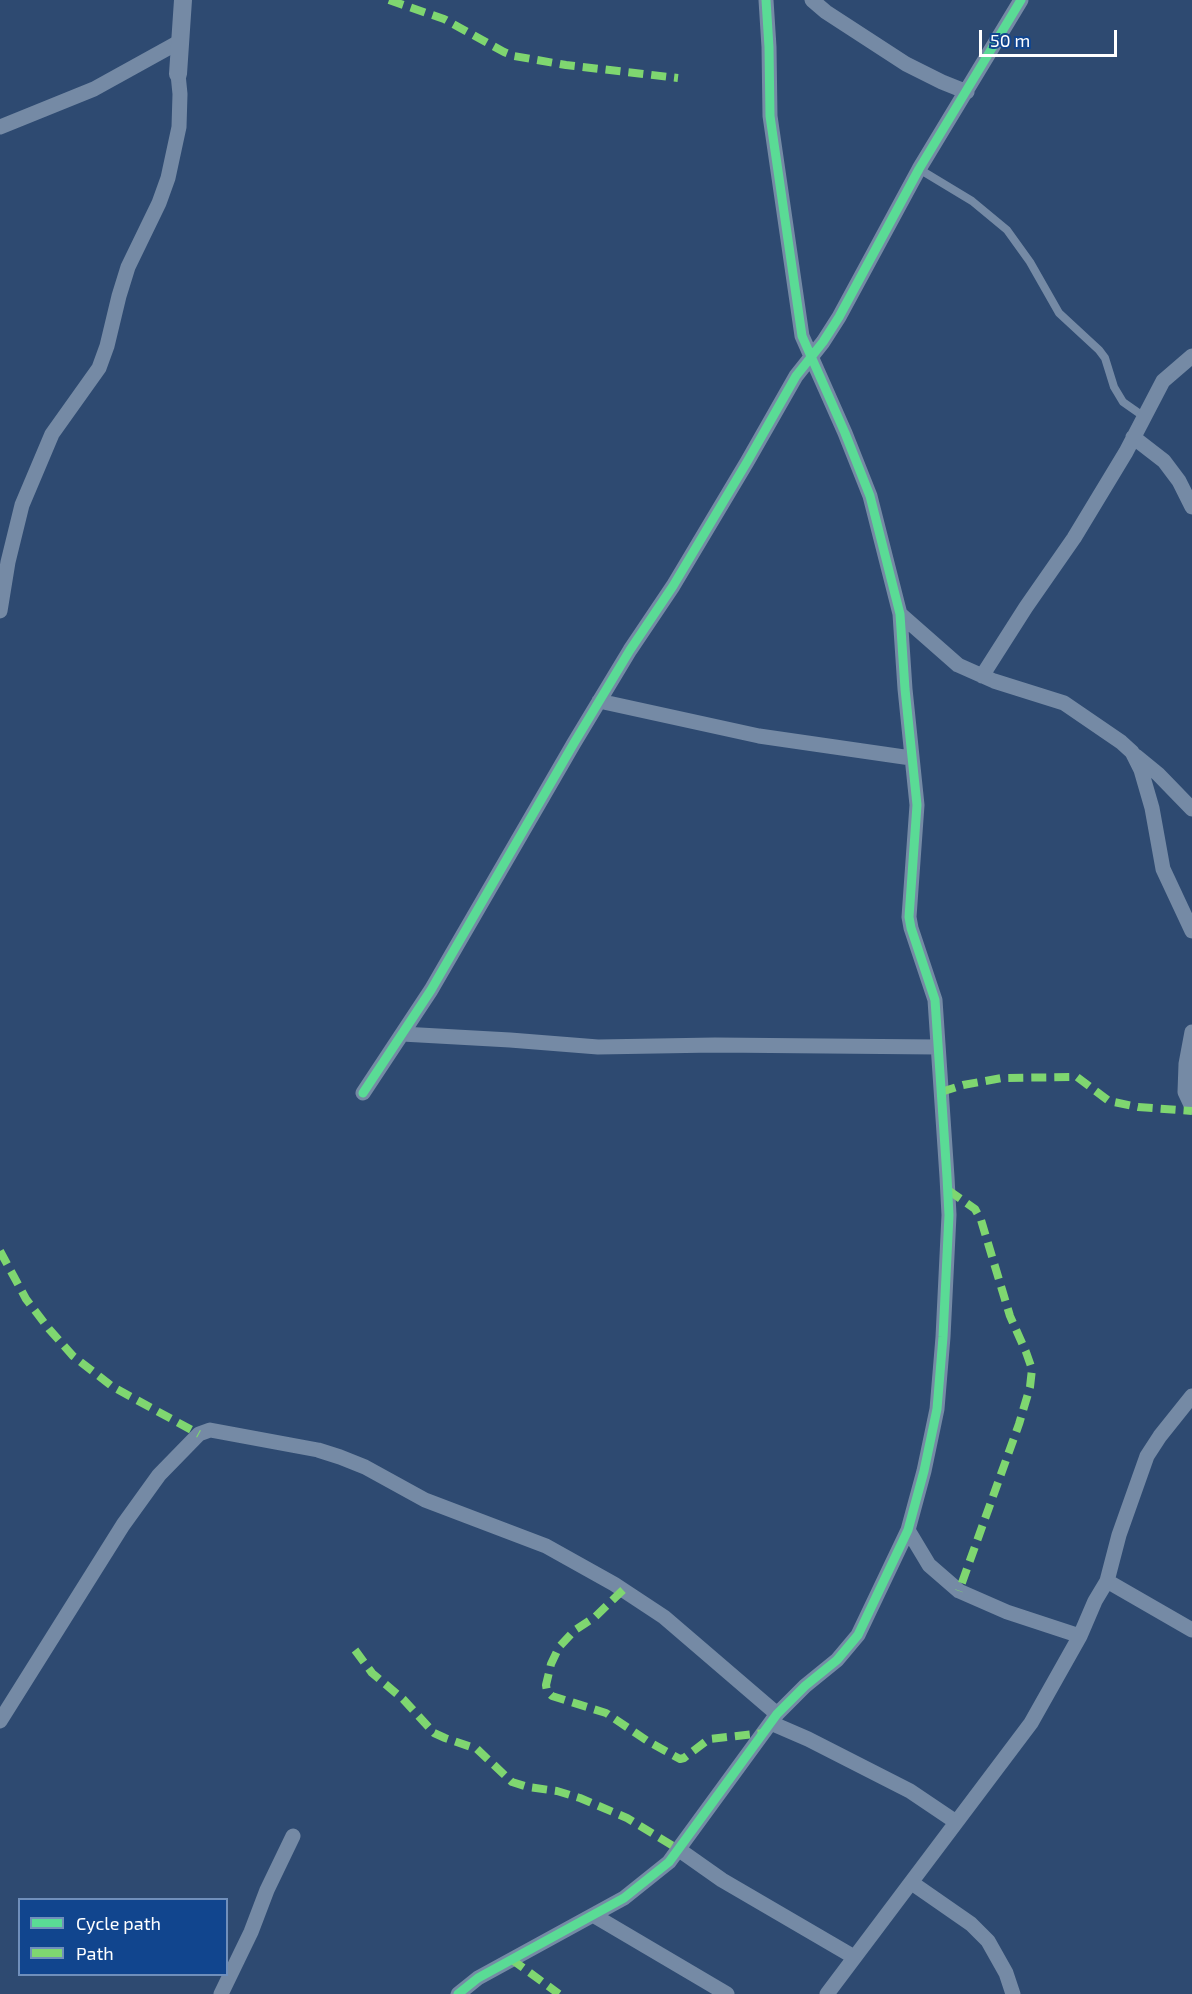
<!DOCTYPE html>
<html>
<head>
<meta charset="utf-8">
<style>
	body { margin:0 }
	#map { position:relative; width:1192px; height:1994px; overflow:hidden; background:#2e4a71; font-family:"Exo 2",sans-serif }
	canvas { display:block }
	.legend { position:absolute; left:18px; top:1898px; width:210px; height:78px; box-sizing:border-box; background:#11458e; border:2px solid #708fbb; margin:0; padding:8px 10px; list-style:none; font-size:18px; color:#fff }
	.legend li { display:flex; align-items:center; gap:12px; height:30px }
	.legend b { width:30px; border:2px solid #708fbb }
	.scale { position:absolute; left:979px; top:30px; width:138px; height:27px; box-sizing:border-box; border:3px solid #fff; border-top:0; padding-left:8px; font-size:18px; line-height:21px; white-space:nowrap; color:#fff; -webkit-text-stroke:4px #11458e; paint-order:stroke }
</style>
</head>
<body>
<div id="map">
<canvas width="1192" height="1994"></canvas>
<ul class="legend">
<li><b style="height:8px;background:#5adb95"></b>Cycle path</li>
<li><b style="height:8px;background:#7fd670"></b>Path</li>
</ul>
<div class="scale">50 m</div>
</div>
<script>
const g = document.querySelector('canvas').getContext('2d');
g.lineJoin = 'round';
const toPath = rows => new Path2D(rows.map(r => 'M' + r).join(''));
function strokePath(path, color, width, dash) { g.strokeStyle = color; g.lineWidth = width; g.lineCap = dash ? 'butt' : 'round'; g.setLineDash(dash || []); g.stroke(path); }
const service = toPath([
	[919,169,972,201,1007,230,1030,262,1059,313,1099,350,1105,358,1114,387,1123,402,1143,416]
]);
const minor = toPath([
	[812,0,826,12,906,64,942,82,967,92],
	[0,127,94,89,179,42],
	[1133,437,1164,461,1179,481,1192,507],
	[0,611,8,562,22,505,52,434,99,368,107,346,119,296,128,267,159,203,168,178,179,127,180,94,178,74],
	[900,614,958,665,994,681,1064,703,1121,742,1132,752,1141,770,1152,808,1163,869,1192,931],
	[982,676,1026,607,1074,538,1126,452,1163,381,1192,356],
	[599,701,759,736,911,758],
	[1136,756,1158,774,1192,809],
	[1192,1032,1186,1064,1185,1092,1192,1107],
	[402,1034,510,1040,598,1047,715,1045,937,1047],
	[363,1093,431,990,574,743,630,650,673,586,747,462,796,376,823,342,839,317,919,169,1021,0],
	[908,1530,929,1565,959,1591,1007,1612,1080,1636],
	[1107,1581,1192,1630],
	[0,1721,123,1525,159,1475,199,1434,210,1430,318,1450,340,1457,365,1467,425,1500,546,1546,614,1584,664,1617,777,1714],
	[771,1723,808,1739,910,1791,956,1822],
	[678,1849,722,1880,854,1957],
	[912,1883,971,1924,988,1941,1006,1973,1013,1994],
	[593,1915,727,1994],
	[221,1994,251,1932,267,1890,293,1836],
	[458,1994,478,1978,624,1898,669,1862,777,1714,805,1686,837,1660,858,1635,908,1530,924,1471,937,1409,943,1337,949,1215,947,1177,935,1000,911,928,909,917,917,805,905,689,900,614,870,496,845,433,802,336,770,116,769,47,766,0],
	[827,1994,1031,1723,1080,1636,1095,1601,1107,1581,1119,1535,1147,1456,1160,1436,1192,1396]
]);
const tertiary = toPath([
	[178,74,183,0]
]);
const quiet = toPath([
	[389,0,444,19,504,52,514,56,566,65,678,78],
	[941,1092,963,1085,1002,1078,1077,1077,1109,1101,1138,1107,1192,1111],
	[948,1190,975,1209,981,1220,1010,1316,1026,1352,1032,1369,1030,1387,1019,1424,959,1591],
	[0,1251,26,1299,49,1329,73,1356,113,1387,199,1434],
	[623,1590,595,1617,575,1630,559,1647,551,1664,546,1685,547,1691,552,1696,606,1713,649,1742,680,1759,684,1758,709,1739,764,1733],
	[355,1650,372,1673,403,1699,434,1733,445,1738,477,1749,512,1782,528,1787,557,1791,580,1798,627,1818,678,1849],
	[511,1959,559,1994]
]);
const cycleway = toPath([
	[363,1093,431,990,574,743,630,650,673,586,747,462,796,376,823,342,839,317,919,169,1021,0],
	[458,1994,478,1978,624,1898,669,1862,777,1714,805,1686,837,1660,858,1635,908,1530,924,1471,937,1409,943,1337,949,1215,947,1177,935,1000,911,928,909,917,917,805,905,689,900,614,870,496,845,433,802,336,770,116,769,47,766,0]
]);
strokePath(service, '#758aa5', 8);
strokePath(minor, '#758aa5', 15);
strokePath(tertiary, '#758aa5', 18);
strokePath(quiet, '#7fd670', 8, [15, 8]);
strokePath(cycleway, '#5adb95', 9);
</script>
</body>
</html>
